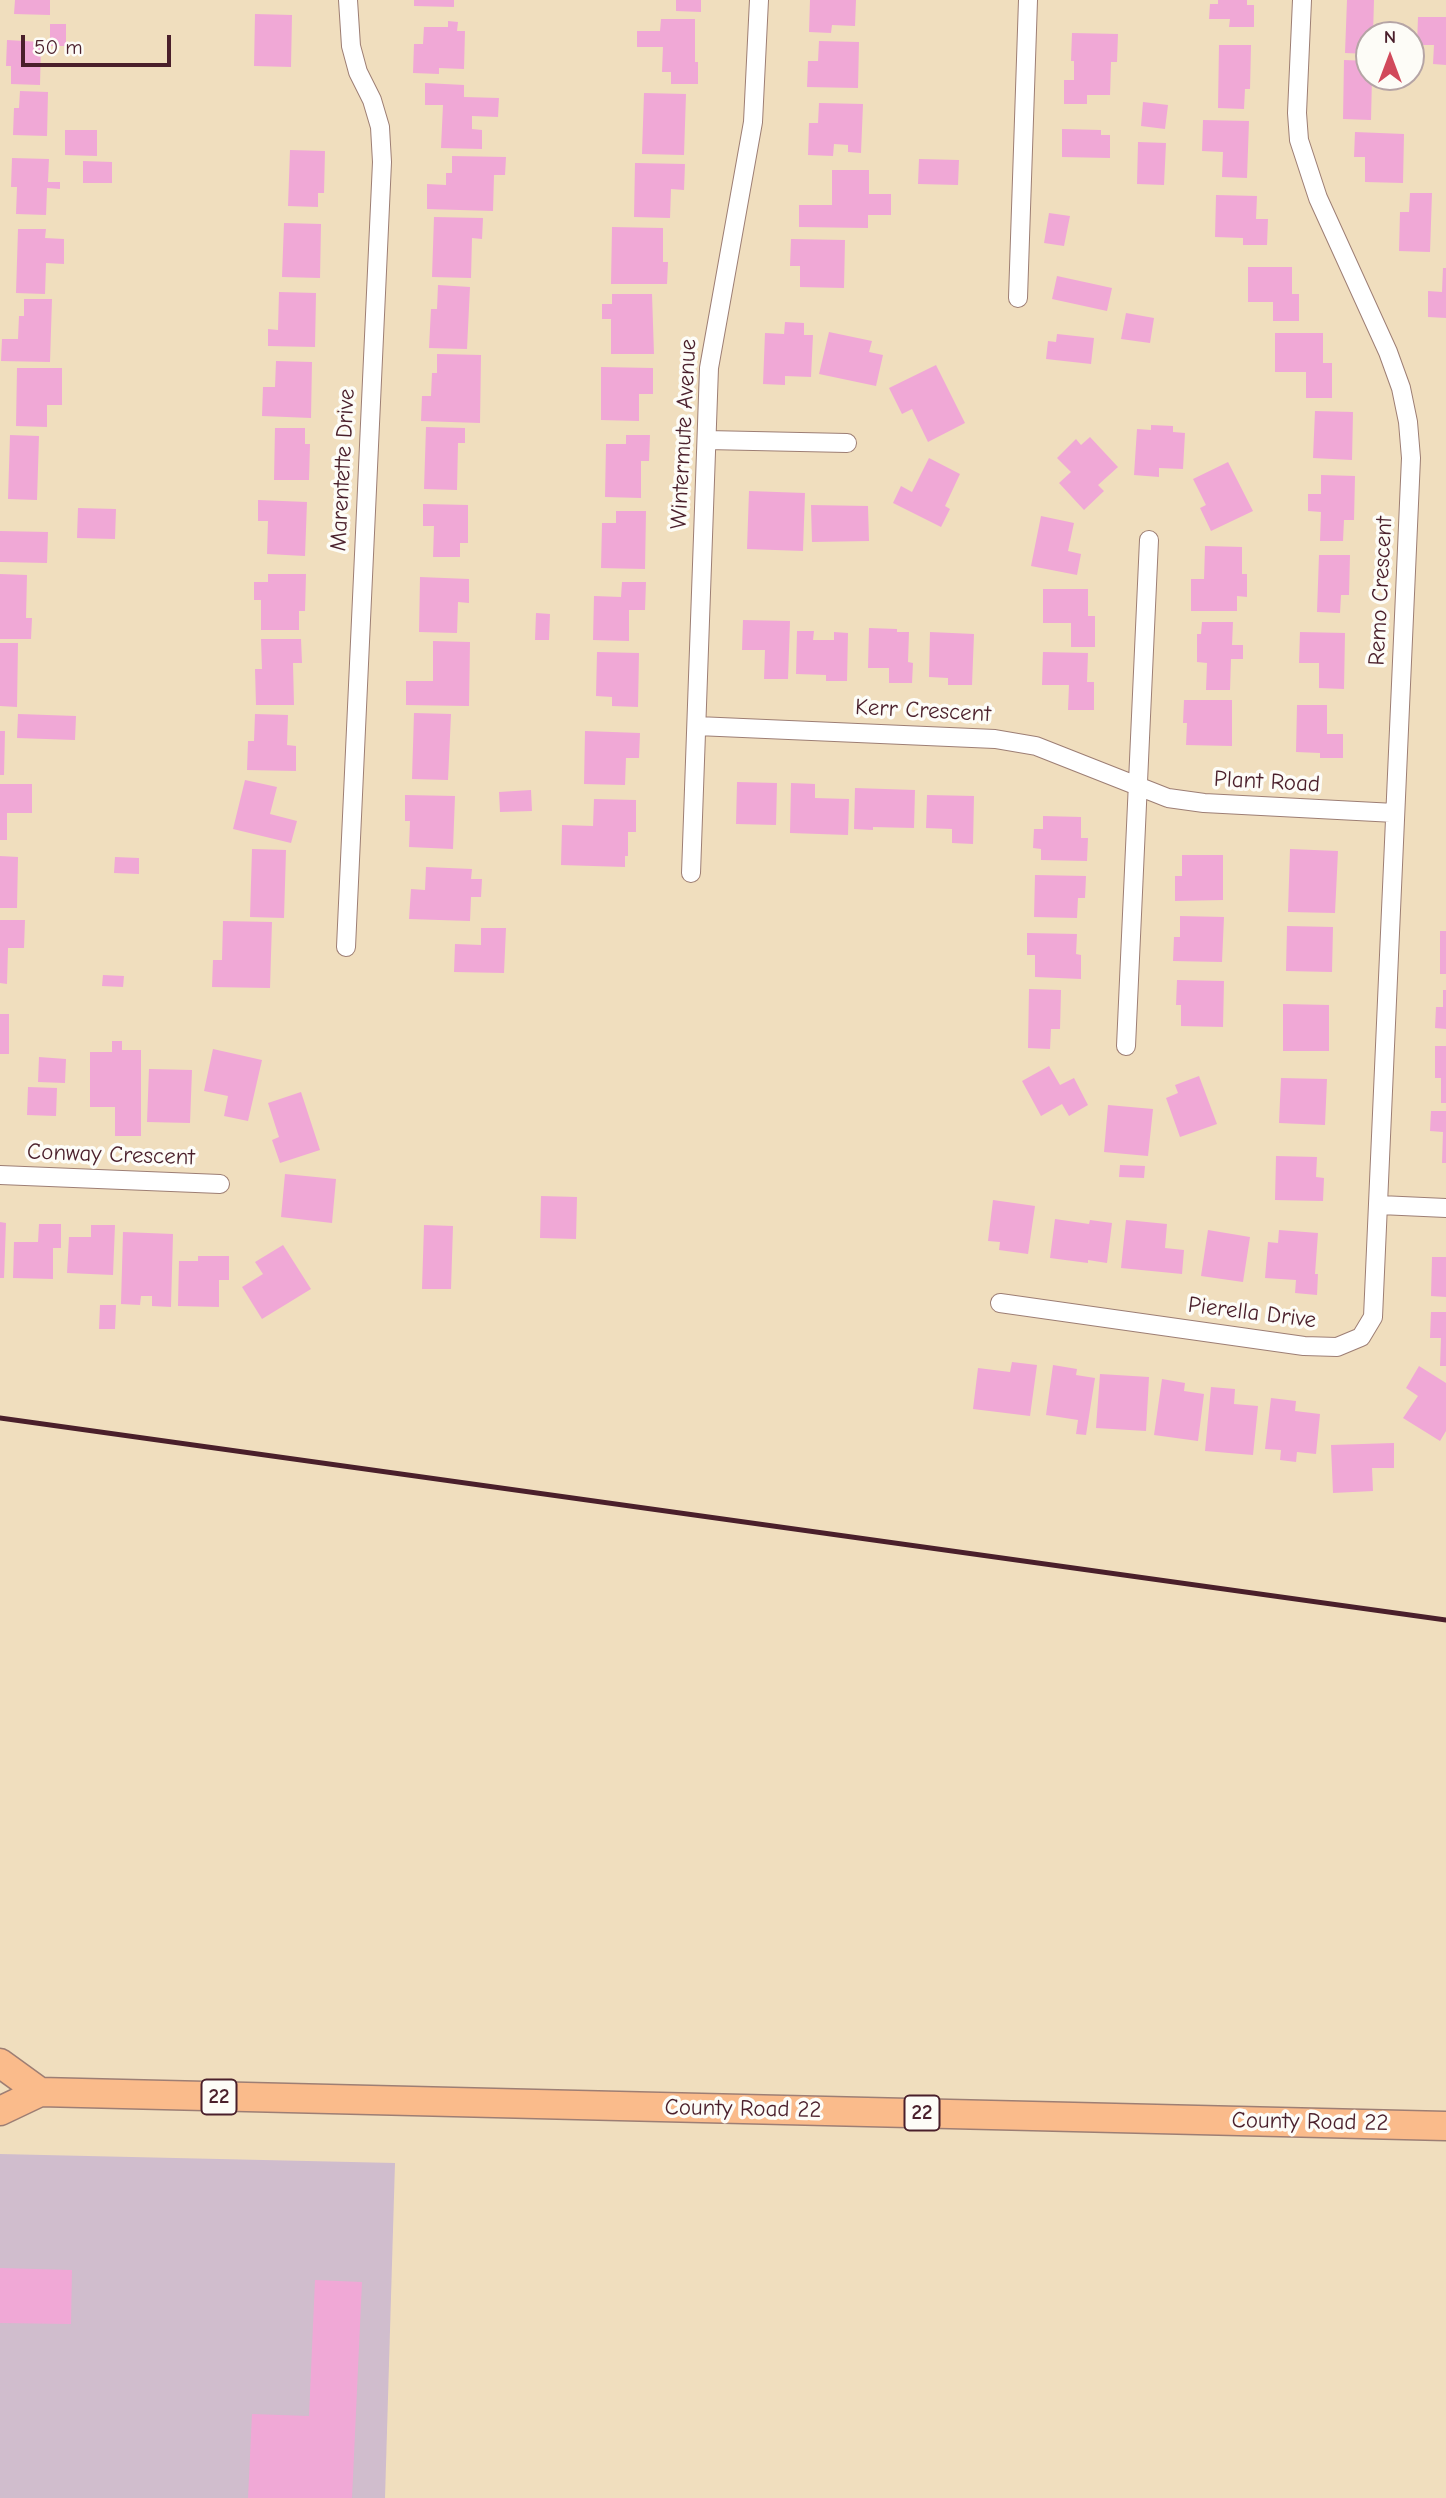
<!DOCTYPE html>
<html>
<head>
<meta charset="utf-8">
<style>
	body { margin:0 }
	#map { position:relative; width:1446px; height:2498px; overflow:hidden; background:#f0debe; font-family:"Comic Neue",sans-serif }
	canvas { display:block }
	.north { position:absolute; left:1355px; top:21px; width:70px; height:70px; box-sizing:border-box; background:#fdfcf7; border:2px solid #b5a4a5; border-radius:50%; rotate:0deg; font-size:19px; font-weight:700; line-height:28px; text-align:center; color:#4a1f2b }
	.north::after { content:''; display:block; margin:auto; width:24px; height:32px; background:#d1495b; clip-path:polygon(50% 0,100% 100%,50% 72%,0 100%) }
	.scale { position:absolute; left:21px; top:35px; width:150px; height:32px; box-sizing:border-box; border:4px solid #4a1f2b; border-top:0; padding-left:9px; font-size:21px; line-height:24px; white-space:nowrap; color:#4a1f2b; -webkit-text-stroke:5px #fdfcf7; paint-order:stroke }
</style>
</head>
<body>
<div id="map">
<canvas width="1446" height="2498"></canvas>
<div class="north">N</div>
<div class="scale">50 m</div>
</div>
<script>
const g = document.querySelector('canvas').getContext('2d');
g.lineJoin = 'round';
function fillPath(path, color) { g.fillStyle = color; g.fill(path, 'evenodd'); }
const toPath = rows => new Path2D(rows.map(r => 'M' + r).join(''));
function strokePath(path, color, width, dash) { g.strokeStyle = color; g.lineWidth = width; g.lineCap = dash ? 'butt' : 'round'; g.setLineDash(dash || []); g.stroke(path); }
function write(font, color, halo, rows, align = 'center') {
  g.font = font + ' "Comic Neue",sans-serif'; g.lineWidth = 7; g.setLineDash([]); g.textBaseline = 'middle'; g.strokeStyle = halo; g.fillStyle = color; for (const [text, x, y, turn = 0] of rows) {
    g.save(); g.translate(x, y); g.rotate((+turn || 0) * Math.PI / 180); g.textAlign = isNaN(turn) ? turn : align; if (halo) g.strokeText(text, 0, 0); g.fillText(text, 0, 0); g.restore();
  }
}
const industrial = toPath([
	[0,2154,395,2163,385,2498,0,2498]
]);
const building = toPath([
	[15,0,50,0,50,15,14,14],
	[414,0,454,0,454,7,414,6],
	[676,0,701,0,701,12,676,11],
	[810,0,856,0,855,26,832,25,831,33,809,32],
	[1218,0,1247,0,1247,5,1254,5,1254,27,1229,27,1230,19,1209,19,1210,4,1218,4],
	[1347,0,1374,0,1373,35,1369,35,1369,54,1345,53],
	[255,14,292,15,291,67,254,66],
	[1418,17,1446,17,1446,65,1433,64,1434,45,1417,45],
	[661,19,695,19,695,62,698,62,698,84,671,84,671,72,662,72,663,47,637,47,637,31,660,31],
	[448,21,458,22,457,31,465,31,464,69,439,68,439,74,413,73,414,44,423,44,424,27,448,27],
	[50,24,66,24,66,46,50,46],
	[1072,33,1118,34,1117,62,1111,62,1110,95,1087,95,1087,104,1064,104,1064,80,1074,80,1074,61,1071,61],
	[7,40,41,42,40,85,11,84,11,66,6,66],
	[819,41,859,42,858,88,807,87,808,61,818,61],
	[1219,45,1251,45,1250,89,1245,89,1244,109,1218,108],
	[1344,60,1369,61,1369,77,1372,77,1371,120,1343,119],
	[425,83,464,85,464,97,499,98,498,117,472,116,472,129,482,130,482,149,441,148,443,105,425,105],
	[20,91,48,92,47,136,13,135,14,108,19,108],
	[644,93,686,94,684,155,642,154],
	[1143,102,1168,105,1165,129,1141,126],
	[819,103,863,104,861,153,848,152,848,145,834,144,833,156,808,155,809,123,818,123],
	[1203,120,1249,121,1247,178,1222,177,1223,152,1202,151],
	[1062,129,1101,130,1101,135,1110,135,1110,158,1062,157],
	[65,130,97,130,97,156,65,155],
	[1355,132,1404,134,1403,183,1365,182,1365,157,1354,157],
	[1138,142,1166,143,1164,185,1137,184],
	[290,150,325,151,324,193,318,193,318,207,288,206],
	[452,156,506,157,505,175,494,175,493,211,427,209,427,184,446,185,446,173,452,173],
	[12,158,49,159,48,182,60,182,60,189,47,188,46,215,16,214,17,187,11,187],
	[919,159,959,160,958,185,918,184],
	[83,161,112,162,112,183,83,183],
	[635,163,685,164,684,190,671,189,670,218,634,217],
	[832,170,869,170,869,194,891,194,891,215,868,215,868,228,799,227,799,205,832,205],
	[1410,193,1432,193,1430,252,1399,251,1400,212,1409,212],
	[1216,195,1257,196,1256,219,1268,219,1267,245,1243,245,1243,238,1215,237],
	[1049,213,1070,216,1064,246,1044,243],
	[434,217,483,218,482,239,472,238,471,278,432,277],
	[284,223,321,224,320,278,282,277],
	[612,227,663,228,663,262,668,262,667,284,611,284],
	[18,229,46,229,45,238,64,239,64,264,46,263,45,294,16,293],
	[791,239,845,240,844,288,800,287,800,266,790,266],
	[1248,267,1292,267,1292,294,1299,294,1299,321,1273,321,1273,302,1248,302],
	[1443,268,1446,268,1446,318,1428,317,1428,291,1442,292],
	[1057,276,1112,288,1107,311,1052,299],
	[438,285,470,287,467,349,429,348,431,309,437,309],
	[279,292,316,293,315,347,268,346,268,329,278,330],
	[612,294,652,294,654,354,611,354,611,319,602,319,602,304,612,304],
	[24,299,52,299,50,362,1,361,2,339,18,339,19,316,24,316],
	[1126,313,1154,318,1150,343,1121,339],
	[785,322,804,323,804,335,813,335,811,377,785,376,785,385,763,384,765,333,784,334],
	[829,332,872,341,869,352,883,355,876,386,819,374],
	[1275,333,1323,333,1323,363,1332,363,1332,398,1306,398,1306,372,1275,372],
	[1057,334,1094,338,1091,364,1046,359,1048,341,1056,342],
	[437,354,481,355,480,423,421,421,422,396,431,396,432,373,437,373],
	[276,361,312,362,311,418,262,416,263,387,275,387],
	[936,365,965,423,928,442,912,409,902,414,889,388],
	[601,367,653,368,653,394,639,394,639,421,601,420],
	[17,368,62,368,62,405,47,405,47,427,16,426],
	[1315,411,1353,412,1352,460,1313,458],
	[1151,425,1173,426,1173,432,1185,433,1183,469,1159,468,1159,477,1134,475,1137,429,1151,430],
	[426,427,465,428,465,443,458,443,457,490,424,489],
	[275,428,305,428,305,444,310,444,309,480,274,480],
	[10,435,39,436,37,500,8,499],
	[626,435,650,435,649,461,641,461,641,498,605,497,606,444,626,444],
	[1090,437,1118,467,1098,485,1104,491,1084,510,1059,483,1071,472,1057,458,1076,439,1081,445],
	[929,458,960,474,945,506,950,509,941,527,893,503,901,486,912,492],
	[1228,462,1253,511,1211,531,1200,508,1206,505,1193,479],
	[1321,475,1355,476,1354,520,1344,520,1343,541,1320,541,1321,512,1308,511,1308,494,1321,494],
	[749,491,805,493,803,551,747,549],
	[258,500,307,502,305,556,267,554,268,521,258,521],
	[423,504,468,505,468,543,460,543,460,557,433,557,434,526,423,526],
	[811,505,868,506,869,541,812,542],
	[78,508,116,509,115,539,77,538],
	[616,511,646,511,645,569,601,568,602,523,616,523],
	[1041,516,1074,523,1068,551,1081,554,1077,575,1031,566],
	[0,531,48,532,47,563,0,562],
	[1205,546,1242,547,1242,574,1247,574,1247,597,1237,596,1237,611,1191,611,1191,579,1204,579],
	[1319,555,1350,555,1349,595,1341,595,1340,613,1317,612],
	[0,574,27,575,26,618,32,618,31,639,0,639],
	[268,574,306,574,305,611,299,611,299,630,261,630,261,600,254,600,254,582,268,582],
	[420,577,469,579,469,603,458,602,457,633,419,632],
	[622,582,646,582,645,610,629,610,629,641,593,640,594,596,621,597],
	[1043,589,1088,589,1088,616,1095,616,1095,647,1071,647,1071,623,1043,623],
	[536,613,550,614,549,640,535,640],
	[743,620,790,621,788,679,764,679,765,650,742,650],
	[1202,622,1233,622,1232,645,1243,645,1243,659,1231,659,1230,690,1206,690,1207,663,1197,662,1197,634,1201,634],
	[869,628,897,629,897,632,909,632,908,662,913,663,912,683,889,683,889,668,868,668],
	[797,631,814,631,813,640,834,640,834,632,848,633,847,681,826,681,826,675,796,674],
	[930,632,974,634,972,685,948,685,948,678,929,677],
	[1300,632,1345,633,1344,689,1319,688,1319,663,1299,663],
	[261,639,301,639,302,663,293,663,294,705,256,705,255,669,262,669],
	[433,641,470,642,469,706,406,705,406,681,433,681],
	[0,643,18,643,17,707,0,706],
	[597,652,639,653,638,707,612,706,612,697,596,696],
	[1043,652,1088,653,1087,682,1094,682,1094,710,1068,710,1069,685,1042,685],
	[1184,700,1232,700,1232,746,1186,745,1187,723,1183,723],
	[1297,705,1327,705,1327,734,1343,734,1343,758,1320,758,1320,753,1296,752],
	[414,713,451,714,448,780,412,779],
	[18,714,76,716,75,740,17,738],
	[255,714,288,715,287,745,296,746,296,771,247,770,248,741,254,741],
	[0,731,5,731,4,775,0,775],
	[585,731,640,733,639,758,626,758,625,785,584,784],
	[245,780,277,787,270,814,297,821,291,843,233,829],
	[737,782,777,783,776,825,736,824],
	[791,783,815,784,815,798,849,799,848,835,790,833],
	[0,784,32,784,32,813,7,813,7,840,0,840],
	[855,788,915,790,914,828,873,827,873,830,854,829],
	[531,790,532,811,500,812,499,792],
	[405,795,455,796,453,849,409,847,410,821,405,821],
	[927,795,974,796,973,844,952,843,952,829,926,828],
	[594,799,636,800,636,832,628,832,628,856,625,856,625,867,561,865,562,825,593,826],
	[1043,816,1081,817,1081,838,1088,838,1087,861,1041,860,1041,849,1033,848,1034,829,1043,829],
	[252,849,286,850,284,918,250,917],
	[1290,849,1338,851,1335,913,1288,912],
	[1182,855,1223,855,1223,900,1175,901,1175,876,1182,876],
	[0,856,18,857,17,908,0,908],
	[115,857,139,858,139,874,114,873],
	[426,867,472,869,471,879,482,879,481,897,471,897,470,921,409,919,411,889,425,890],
	[1035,875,1086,876,1085,898,1078,898,1077,918,1034,917],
	[1180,916,1224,917,1222,962,1173,961,1174,937,1180,937],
	[0,920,25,920,24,948,8,948,7,984,0,983],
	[223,921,272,922,270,988,212,987,213,960,222,960],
	[1287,926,1333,927,1332,972,1286,971],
	[481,928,506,928,504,973,454,972,455,944,481,945],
	[1440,931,1446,931,1446,974,1440,974],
	[1027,933,1077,934,1076,954,1081,955,1081,979,1035,977,1035,955,1027,955],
	[103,975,124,976,123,987,102,986],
	[1177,980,1224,981,1223,1027,1181,1026,1181,1005,1176,1005],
	[1029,989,1061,990,1060,1029,1051,1029,1050,1049,1028,1048],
	[1443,990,1446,990,1446,1029,1435,1028,1436,1007,1443,1007],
	[1283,1004,1329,1005,1329,1051,1283,1051],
	[0,1014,9,1014,9,1054,0,1054],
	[112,1041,122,1041,122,1050,141,1050,141,1136,115,1136,115,1107,90,1107,90,1052,112,1052],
	[1435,1046,1446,1046,1446,1103,1441,1103,1441,1078,1435,1078],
	[213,1049,262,1060,248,1121,224,1116,228,1096,204,1091],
	[39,1057,66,1059,65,1083,38,1082],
	[1049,1066,1060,1085,1074,1078,1088,1105,1069,1116,1062,1104,1041,1116,1022,1081],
	[149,1069,192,1070,190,1123,147,1122],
	[1199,1076,1217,1124,1180,1137,1166,1098,1178,1093,1175,1085],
	[1281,1078,1327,1079,1325,1125,1279,1123],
	[28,1087,57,1088,56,1116,27,1115],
	[301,1092,320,1150,280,1163,272,1140,279,1137,268,1103],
	[1108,1105,1153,1109,1148,1156,1104,1152],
	[1431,1111,1446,1111,1446,1163,1442,1163,1443,1132,1430,1131],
	[1276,1156,1317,1157,1316,1177,1324,1178,1323,1201,1275,1200],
	[1120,1165,1145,1166,1144,1178,1119,1177],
	[285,1174,336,1179,332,1223,281,1217],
	[541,1196,577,1197,576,1239,540,1238],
	[993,1200,1035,1206,1028,1254,999,1250,1000,1242,988,1241],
	[1055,1219,1089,1224,1090,1220,1112,1223,1107,1263,1088,1260,1088,1263,1050,1258],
	[1126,1220,1167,1224,1165,1248,1184,1250,1182,1274,1121,1268],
	[0,1222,6,1223,4,1278,0,1278],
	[39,1224,61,1224,61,1248,53,1248,53,1279,13,1278,14,1242,38,1242],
	[91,1225,115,1225,113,1275,67,1273,69,1237,91,1237],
	[424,1225,453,1226,451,1289,422,1289],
	[1208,1230,1250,1237,1243,1282,1201,1276],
	[1279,1230,1318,1233,1315,1274,1318,1274,1317,1295,1295,1293,1296,1280,1265,1278,1268,1242,1278,1243],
	[123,1232,173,1234,171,1307,152,1306,152,1296,141,1296,140,1305,121,1304],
	[283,1245,311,1289,262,1319,242,1287,263,1274,255,1262],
	[198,1256,229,1256,229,1280,219,1280,219,1307,178,1306,179,1261,198,1261],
	[1432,1257,1446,1257,1446,1297,1431,1296],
	[100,1305,116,1305,115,1329,99,1329],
	[1431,1312,1446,1312,1446,1366,1440,1366,1441,1338,1430,1338],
	[1012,1362,1037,1365,1030,1416,973,1409,978,1368,1010,1372],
	[1053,1365,1077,1369,1076,1375,1095,1378,1086,1435,1076,1434,1078,1420,1046,1415],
	[1419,1366,1446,1383,1446,1431,1440,1441,1403,1418,1418,1396,1406,1388],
	[1100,1374,1149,1377,1146,1431,1096,1428],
	[1162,1379,1185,1383,1184,1391,1204,1394,1198,1441,1154,1435],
	[1211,1387,1235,1389,1234,1404,1258,1406,1253,1455,1205,1451],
	[1271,1398,1296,1401,1295,1411,1320,1414,1316,1454,1297,1452,1296,1462,1280,1460,1281,1450,1265,1449],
	[1394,1443,1394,1468,1372,1468,1373,1491,1333,1493,1331,1445],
	[0,2268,72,2270,71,2324,0,2323],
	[315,2280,362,2282,352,2498,248,2498,252,2414,309,2416]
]);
const street = toPath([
	[1018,298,1028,0],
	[707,440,847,443],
	[697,726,995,739,1036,746,1168,798,1204,803,1395,813],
	[691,873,709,368,753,122,759,0],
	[346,947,382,162,380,127,372,100,358,72,351,46,348,0],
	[1126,1046,1149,540],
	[0,1175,220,1184],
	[1380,1205,1446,1208],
	[1000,1303,1304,1346,1337,1347,1361,1337,1373,1317,1411,458,1408,422,1401,388,1388,352,1318,198,1299,140,1297,113,1302,0]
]);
const primary = toPath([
	[0,2063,40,2092],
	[0,2111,40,2092,1446,2126]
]);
const rail = toPath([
	[0,1418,1446,1620]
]);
const shields = [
	[219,2097,35],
	[922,2113,35]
];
const shieldNames = [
	["22",219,2097],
	["22",922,2113]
];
const streetNames = [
	["Wintermute Avenue",684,434,-87],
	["Marentette Drive",343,470,-87],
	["Remo Crescent",1381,591,-87],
	["Kerr Crescent",923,711,3],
	["Plant Road",1267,782,3],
	["Conway Crescent",111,1155,2],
	["Pierella Drive",1252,1313,7],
	["County Road 22",743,2109,1],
	["County Road 22",1310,2122,1]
];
fillPath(industrial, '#d0bdcd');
fillPath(building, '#f0a8d6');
strokePath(street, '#9d7e74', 20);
strokePath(primary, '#9d7e74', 31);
strokePath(street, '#fff', 18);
strokePath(primary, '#fabb8b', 28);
strokePath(rail, '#4a1f2b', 5);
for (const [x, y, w] of shields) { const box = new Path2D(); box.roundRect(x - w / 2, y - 17.5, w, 35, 5); g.fillStyle = '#fdfcf7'; g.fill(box); strokePath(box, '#4a1f2b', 2); }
write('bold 21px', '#4a1f2b', null, shieldNames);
write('23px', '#4a1f2b', '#fdfcf7', streetNames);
</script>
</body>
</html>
